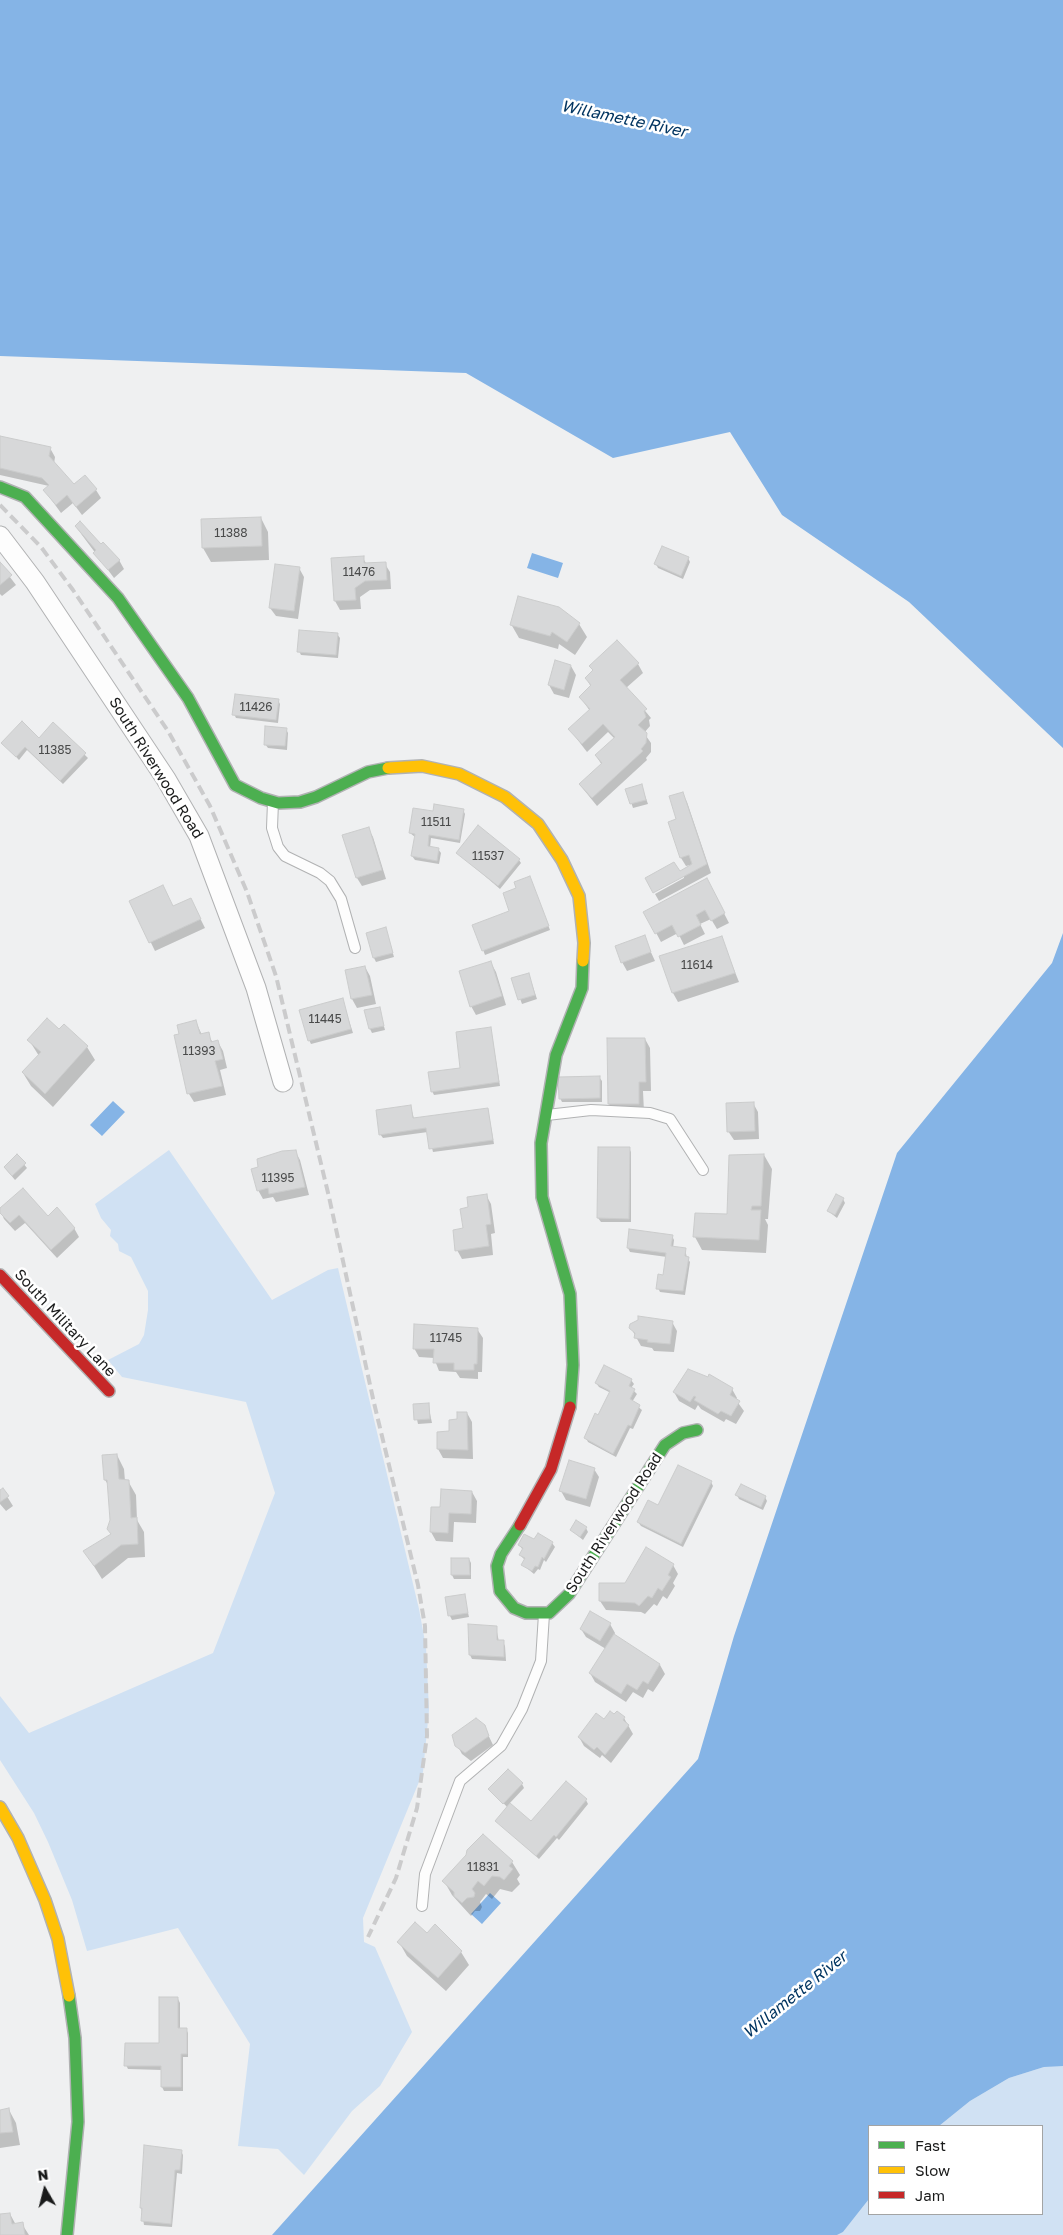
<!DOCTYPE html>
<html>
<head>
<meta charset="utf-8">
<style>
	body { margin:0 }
	#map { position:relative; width:1063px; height:2235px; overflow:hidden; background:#eff0f1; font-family:"Golos Text",sans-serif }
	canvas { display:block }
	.legend { position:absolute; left:868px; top:2125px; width:175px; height:90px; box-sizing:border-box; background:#fff; border:1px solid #a3a4a4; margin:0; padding:6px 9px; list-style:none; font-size:15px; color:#1a1b1b }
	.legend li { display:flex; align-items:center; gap:10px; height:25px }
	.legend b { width:25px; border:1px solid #a3a4a4 }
	.north { position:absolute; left:20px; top:2165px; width:50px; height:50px; -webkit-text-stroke:4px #fff; paint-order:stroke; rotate:352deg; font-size:14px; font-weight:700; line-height:20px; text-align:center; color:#1a1b1b }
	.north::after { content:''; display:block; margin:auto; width:18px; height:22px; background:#1a1b1b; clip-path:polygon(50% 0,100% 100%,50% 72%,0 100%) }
</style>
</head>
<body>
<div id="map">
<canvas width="1063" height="2235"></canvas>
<ul class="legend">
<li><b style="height:6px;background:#4caf50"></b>Fast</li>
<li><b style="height:6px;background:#ffc107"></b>Slow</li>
<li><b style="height:6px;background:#c62828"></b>Jam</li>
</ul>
<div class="north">N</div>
</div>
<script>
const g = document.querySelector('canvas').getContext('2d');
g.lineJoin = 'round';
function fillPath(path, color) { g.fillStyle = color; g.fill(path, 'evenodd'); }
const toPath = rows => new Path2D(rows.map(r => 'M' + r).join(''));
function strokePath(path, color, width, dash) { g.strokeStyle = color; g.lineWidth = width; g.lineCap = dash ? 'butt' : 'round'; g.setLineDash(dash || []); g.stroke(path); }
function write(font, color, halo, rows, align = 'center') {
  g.font = font + ' "Golos Text",sans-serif'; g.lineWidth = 5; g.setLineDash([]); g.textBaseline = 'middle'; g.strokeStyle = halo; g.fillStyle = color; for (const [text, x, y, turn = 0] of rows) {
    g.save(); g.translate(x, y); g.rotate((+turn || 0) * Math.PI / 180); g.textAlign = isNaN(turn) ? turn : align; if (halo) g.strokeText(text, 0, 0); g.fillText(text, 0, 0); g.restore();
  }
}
const green = toPath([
	[169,1150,272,1300,328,1270,338,1268,419,1609,426,1647,429,1710,423,1772,363,1918,364,1942,375,1947,412,2032,380,2086,352,2111,304,2175,278,2149,238,2146,250,2044,178,1928,87,1951,72,1900,48,1842,34,1813,0,1760,0,1696,29,1733,213,1653,275,1493,246,1402,122,1377,108,1360,139,1344,144,1335,148,1310,148,1291,131,1257,119,1251,118,1244,110,1236,111,1230,101,1218,95,1204],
	[1058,2065,1063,2066,1063,2235,837,2235,843,2232,869,2199,869,2214,1042,2214,1042,2126,939,2126,970,2101,1009,2078,1044,2067]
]);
const water = toPath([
	[0,0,1063,0,1063,748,909,602,782,515,730,432,613,458,466,373,0,356],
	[532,553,563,563,558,578,527,568],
	[1063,933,1063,2066,1044,2067,1009,2078,970,2101,939,2126,869,2126,869,2199,843,2232,837,2235,272,2235,698,1759,734,1636,897,1153,1052,963],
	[113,1101,125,1112,102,1136,90,1125],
	[490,1893,501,1903,482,1924,471,1914]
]);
const shadow = toPath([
	[0,437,50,448,55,457,54,464,74,486,96,490,101,498,82,515,73,503,61,513,45,491,49,486,0,475],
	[261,518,268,532,269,560,211,562,203,548,202,520],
	[76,527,119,560,124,569,114,578],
	[363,558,367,565,385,564,390,572,391,589,370,590,360,597,361,609,340,610,335,601],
	[688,558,690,562,683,579,658,568,656,564],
	[0,564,16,585,2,596,0,594],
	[299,568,304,577,298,619,276,616,270,608],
	[511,624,579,624,587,637,575,655,559,644,558,649,519,638],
	[337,634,340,638,338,658,301,655,299,651],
	[638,664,643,673,626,688,651,718,649,720,650,726,644,733,651,743,651,752,646,758,647,760,597,806,580,785,602,765,596,756,615,739,608,732,587,752,570,730,590,711,580,697,591,687,586,678,594,671,591,666],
	[571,666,576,675,569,698,554,694,549,685],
	[278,700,280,704,278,723,236,718,234,714],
	[53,724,88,758,63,784,27,750,19,760,3,743,39,739],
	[286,729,288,733,287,750,268,748,265,744],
	[627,790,643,790,648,804,633,808],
	[682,793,687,802,711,873,659,901,655,894,684,878,684,875,679,873,691,865,686,866,681,858,669,823,678,820],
	[463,810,465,814,460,843,431,838,430,848,438,849,441,853,439,864,415,860,412,856,415,837,410,833,434,813],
	[368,828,373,837,386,879,362,886,357,878],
	[458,853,519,860,521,863,500,889],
	[531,881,550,930,485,955,474,926,511,911],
	[711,888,729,923,717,929,711,919,700,924,705,934,684,945,678,933,661,942,645,912],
	[131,902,195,908,205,928,155,951],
	[387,933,394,957,376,962,374,958],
	[644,937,655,961,627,971,622,962],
	[721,937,739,982,678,1002,673,993],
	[491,963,496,972,506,1005,476,1015,471,1006],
	[365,967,370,976,376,1004,357,1008,352,999,346,971],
	[530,978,537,999,522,1004,513,979],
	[342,999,353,1033,311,1044,309,1040],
	[379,1008,385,1030,372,1033,370,1029],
	[196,1022,202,1035,208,1034,213,1043,218,1042,223,1051,227,1068,220,1070,226,1095,194,1102,189,1094,176,1041],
	[491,1029,500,1086,434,1095,432,1091,462,1069],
	[60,1030,87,1047,95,1060,53,1107,31,1086,23,1073,39,1056,29,1040],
	[645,1039,650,1048,651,1091,643,1091,644,1112,615,1113,609,1104],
	[599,1077,602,1081,602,1102,562,1102,560,1098],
	[753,1103,758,1112,759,1139,734,1140,728,1131],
	[411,1107,414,1119,488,1109,494,1144,433,1152,428,1132,383,1138,380,1134],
	[629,1148,631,1152,631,1222,601,1222,598,1218],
	[295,1151,300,1160,309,1195,276,1202,273,1197,263,1199,258,1190],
	[764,1155,772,1169,768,1219,765,1219,768,1225,766,1253,702,1250,695,1237,728,1215],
	[17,1156,27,1168,15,1180,5,1168],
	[486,1195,491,1204,495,1233,491,1234,493,1255,462,1259,457,1250,470,1209],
	[843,1199,845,1203,837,1218,828,1211],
	[0,1210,48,1217,74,1228,79,1237,57,1258,25,1223,15,1231,4,1219],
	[672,1236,674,1240,673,1248,685,1249,687,1258,690,1262,685,1295,660,1292,658,1288,664,1276,667,1257,630,1252,628,1248],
	[672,1322,677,1331,674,1352,654,1351,652,1348,641,1346,631,1328],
	[477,1329,483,1338,482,1372,478,1372,478,1379,460,1378,456,1372,439,1371,434,1358,419,1357,414,1348],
	[631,1380,634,1384,631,1388,637,1394,632,1402,642,1410,633,1429,630,1428,616,1457,588,1442,586,1438,611,1393,599,1387,596,1383],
	[732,1389,737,1398,736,1400,744,1411,736,1424,726,1419,724,1422,701,1409,698,1405,695,1410,679,1401,674,1392],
	[428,1404,432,1423,418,1424,414,1406],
	[467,1413,472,1422,473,1459,443,1458,438,1449],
	[117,1455,124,1469,125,1481,128,1481,136,1495,137,1520,144,1532,145,1557,128,1558,102,1579,85,1552,112,1535,109,1486,105,1480],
	[594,1469,599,1477,590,1507,566,1500,561,1491],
	[711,1482,713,1486,683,1547,641,1526,638,1522,659,1507],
	[3,1490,13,1506,6,1511,0,1504,0,1492],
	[472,1492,477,1501,476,1523,454,1522,453,1542,436,1541,431,1532,441,1509],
	[737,1495,765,1497,767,1501,763,1510,739,1499],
	[586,1528,588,1532,583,1540,571,1530],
	[534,1541,552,1543,555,1547,546,1562,544,1560,540,1570,538,1569,534,1574,523,1565,525,1560,520,1555,523,1550,519,1545],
	[469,1559,471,1563,471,1579,454,1579,452,1575],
	[673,1565,678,1574,673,1583,675,1586,667,1599,663,1596,657,1606,654,1604,645,1614,641,1612,606,1610,600,1601],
	[464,1595,469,1617,452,1620,450,1616],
	[610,1624,615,1633,614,1636,660,1665,665,1674,653,1692,648,1689,643,1698,633,1692,626,1702,595,1682,590,1673,606,1649,586,1637,581,1629],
	[496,1627,499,1642,503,1642,505,1646,506,1661,472,1659,470,1655],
	[624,1718,633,1734,611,1763,602,1755,600,1758,584,1746,579,1737,604,1721],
	[484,1726,493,1745,471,1761,462,1754,457,1745],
	[522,1784,524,1788,509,1804,531,1823,586,1800,588,1804,559,1840,557,1838,539,1859,497,1821,508,1808,490,1789],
	[512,1862,520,1875,517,1879,520,1884,512,1892,500,1889,492,1899,486,1894,480,1902,482,1907,480,1911,475,1911,471,1916,452,1895,444,1881],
	[427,1934,461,1952,469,1965,446,1991,407,1956,399,1942],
	[178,1999,180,2003,180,2029,186,2029,188,2033,188,2057,183,2057,183,2091,164,2091,162,2087,162,2070,128,2069,126,2065,160,2045],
	[9,2110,16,2123,20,2145,0,2148,0,2111],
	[181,2151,183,2155,182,2174,177,2173,172,2227,144,2225,141,2207],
	[10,2214,16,2225,22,2224,29,2235,0,2235,0,2216]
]);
const building = toPath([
	[0,436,51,447,49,456,74,484,85,475,97,489,76,507,67,495,56,505,43,490,49,485,42,478,0,468,0,436],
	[261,517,262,546,202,548,201,519,261,517],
	[80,521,101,544,103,542,120,560,108,570,93,553,96,550,75,526,80,521],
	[662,546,689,557,681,576,654,564,662,546],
	[364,556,364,563,386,562,387,580,365,581,355,588,356,600,334,601,331,558,364,556],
	[0,562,12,575,0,585,0,562],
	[275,564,300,567,294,611,269,608,275,564],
	[518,596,559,607,580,623,567,642,552,632,550,636,510,625,518,596],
	[299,630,338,633,336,655,297,652,299,630],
	[617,640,639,663,620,680,647,709,644,711,646,717,638,725,647,733,646,743,641,749,643,751,592,798,579,784,602,763,595,755,615,737,603,724,582,744,568,729,590,709,579,697,591,685,585,678,593,670,589,666,617,640],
	[555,660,571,665,564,690,548,685,555,660],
	[235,694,279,699,276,720,232,715,235,694],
	[22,721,39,738,53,722,86,753,60,781,25,747,16,757,1,743,22,721],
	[265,726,287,728,285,746,264,745,265,726],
	[642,784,646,800,630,804,625,789,642,784],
	[683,792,707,864,653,893,645,878,674,862,680,871,692,864,689,855,680,858,668,822,676,819,669,796,683,792],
	[434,804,464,809,459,840,429,835,428,846,439,848,437,861,411,856,415,834,409,833,413,808,433,811,434,804],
	[478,825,520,859,498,886,456,853,478,825],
	[369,827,382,870,356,878,342,835,369,827],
	[530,876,549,926,482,951,472,925,509,911,503,893,516,888,514,882,530,876],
	[707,878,725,913,711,921,705,910,696,915,701,925,678,937,672,925,655,934,643,912,707,878],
	[163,885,173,906,191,898,201,919,149,943,129,901,163,885],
	[386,927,393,953,373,958,366,933,386,927],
	[645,935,651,952,621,963,615,946,645,935],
	[722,936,735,973,672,993,659,956,722,936],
	[491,961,502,996,470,1007,459,971,491,961],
	[365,966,372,995,351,999,345,970,365,966],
	[529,973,535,995,518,1000,511,978,529,973],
	[343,998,351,1029,308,1041,299,1010,343,998],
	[380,1007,384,1026,369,1029,364,1010,380,1007],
	[47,1018,59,1029,64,1024,88,1046,45,1094,22,1072,41,1052,27,1040,47,1018],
	[196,1020,200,1034,209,1032,211,1042,218,1040,223,1059,215,1061,222,1086,187,1094,174,1035,179,1034,177,1025,196,1020],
	[491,1027,499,1082,431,1092,428,1072,460,1068,456,1032,491,1027],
	[607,1038,645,1038,646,1082,639,1082,639,1104,608,1104,607,1038],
	[600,1076,600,1098,559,1099,558,1077,600,1076],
	[754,1102,755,1131,727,1132,726,1103,754,1102],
	[411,1105,413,1118,488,1108,493,1140,429,1149,426,1128,379,1135,376,1110,411,1105],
	[598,1147,630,1147,629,1219,597,1218,598,1147],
	[296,1150,305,1187,269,1194,268,1188,257,1191,251,1169,258,1167,257,1159,282,1151,296,1150],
	[17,1154,26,1163,12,1176,4,1167,17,1154],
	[764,1154,761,1206,752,1206,751,1210,761,1210,759,1240,693,1237,695,1213,727,1214,729,1155,764,1154],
	[23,1188,48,1216,57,1207,75,1228,51,1250,19,1215,10,1223,0,1213,0,1208,23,1188],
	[487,1194,491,1224,486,1225,489,1246,455,1251,453,1230,463,1228,460,1209,468,1207,467,1197,487,1194],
	[836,1194,844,1198,835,1215,827,1211,836,1194],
	[629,1229,673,1235,671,1246,686,1248,685,1256,689,1257,683,1291,656,1289,658,1274,663,1275,666,1253,627,1248,629,1229],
	[638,1316,673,1321,670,1344,647,1342,648,1340,634,1338,635,1333,629,1328,630,1324,638,1320,638,1316],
	[414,1324,478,1328,477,1364,474,1364,474,1370,454,1370,454,1363,433,1363,434,1349,413,1349,414,1324],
	[604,1365,632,1379,629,1386,635,1389,630,1399,640,1405,631,1426,628,1425,613,1454,584,1438,595,1413,598,1415,610,1391,595,1383,604,1365],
	[688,1369,708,1377,709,1374,733,1388,730,1395,740,1401,731,1416,721,1411,718,1414,694,1400,696,1397,694,1396,690,1402,673,1392,688,1369],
	[429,1403,430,1419,414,1420,413,1404,429,1403],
	[457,1412,467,1412,468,1450,437,1449,437,1432,449,1431,449,1420,457,1419,457,1412],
	[117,1454,119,1479,129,1480,131,1518,137,1517,138,1544,121,1545,94,1566,83,1551,111,1534,107,1529,110,1520,107,1480,104,1480,102,1455,117,1454],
	[569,1460,595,1468,586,1499,559,1491,569,1460],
	[678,1465,712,1481,681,1544,637,1522,648,1500,658,1505,678,1465],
	[741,1484,766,1496,761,1507,735,1495,741,1484],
	[3,1488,9,1496,0,1502,0,1490,3,1488],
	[441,1489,472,1491,471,1514,449,1513,448,1533,430,1532,431,1507,440,1507,441,1489],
	[576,1520,587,1527,580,1537,570,1530,576,1520],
	[538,1533,553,1542,544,1559,542,1557,538,1567,535,1566,532,1571,521,1565,525,1558,519,1555,523,1548,518,1545,524,1534,534,1539,538,1533],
	[646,1547,674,1564,668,1575,671,1577,662,1591,658,1588,652,1598,648,1596,639,1606,635,1603,599,1601,599,1583,625,1583,646,1547],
	[451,1558,469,1558,470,1575,451,1575,451,1558],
	[465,1594,468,1613,448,1616,445,1597,465,1594],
	[590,1611,611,1623,600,1641,580,1629,590,1611],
	[468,1624,497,1626,497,1640,504,1640,504,1657,469,1655,468,1624],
	[614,1634,660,1664,648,1684,643,1681,637,1690,627,1684,621,1694,589,1673,614,1634],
	[610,1711,614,1714,617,1711,625,1717,623,1720,629,1725,605,1755,597,1747,594,1750,578,1737,596,1713,604,1719,610,1711],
	[476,1718,485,1725,489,1736,465,1753,455,1746,452,1735,476,1718],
	[508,1769,523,1783,503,1804,488,1789,508,1769],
	[566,1781,587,1799,556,1837,554,1835,536,1856,495,1821,510,1803,531,1821,566,1781],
	[483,1834,513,1861,509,1866,513,1869,504,1880,500,1877,492,1876,484,1886,478,1881,472,1889,475,1893,474,1897,467,1898,462,1903,454,1896,454,1892,442,1881,466,1855,467,1850,483,1834],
	[415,1922,427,1933,435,1924,462,1951,438,1978,397,1942,415,1922],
	[159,1997,178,1997,178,2028,187,2028,187,2054,181,2054,181,2087,161,2087,161,2066,124,2066,125,2043,159,2043,159,1997],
	[9,2108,13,2132,0,2133,0,2110,9,2108],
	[144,2145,182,2150,180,2170,175,2170,171,2224,141,2221,142,2208,140,2208,144,2145],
	[10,2213,12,2224,23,2222,25,2235,0,2235,0,2214,10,2213]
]);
const lane = toPath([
	[273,802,272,828,278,847,285,856,320,873,330,881,341,899,355,948],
	[547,1115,591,1110,650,1113,670,1119,703,1170],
	[422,1906,425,1874,460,1781,501,1746,522,1709,541,1661,544,1614]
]);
const street = toPath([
	[0,536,35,582,166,779,199,836,256,988,283,1082]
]);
const fast = toPath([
	[0,487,25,497,118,598,188,698,235,785,261,798,278,803,300,802,316,797,368,772,388,768],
	[570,1407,573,1365,570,1294,542,1197,541,1143,556,1055,582,988,583,961],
	[520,1525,501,1554,497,1566,500,1591,514,1608,526,1613,549,1613,569,1594,665,1445,683,1433,697,1430],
	[67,2235,78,2122,75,2038,69,1996]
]);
const slow = toPath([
	[388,768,422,766,459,774,505,797,538,824,562,860,579,896,584,943,583,961],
	[0,1807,18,1838,45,1900,58,1939,69,1996]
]);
const jam = toPath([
	[0,1275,109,1391],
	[520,1525,551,1469,570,1407]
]);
const rail = toPath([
	[0,505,41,547,73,590,168,731,210,806,247,892,276,976,329,1197,374,1403,418,1585,425,1626,427,1736,417,1808,396,1878,368,1937]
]);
const numberNames = [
	["11388",231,533],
	["11476",359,572],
	["11426",256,707],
	["11385",55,750],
	["11511",436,822],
	["11537",488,856],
	["11614",697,965],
	["11445",325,1019],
	["11393",199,1051],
	["11395",278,1178],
	["11745",446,1338],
	["11831",483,1867]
];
const streetNames = [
	["South Riverwood Road",156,768,58],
	["South Military Lane",65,1323,47],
	["South Riverwood Road",614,1523,-57]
];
const waterNames = [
	["Willamette River",624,119,12],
	["Willamette River",795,1995,-39]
];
fillPath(green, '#d0e1f3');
fillPath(water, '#85b4e6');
fillPath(shadow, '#0003');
fillPath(building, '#d7d8d9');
strokePath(building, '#cbcccc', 1);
strokePath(lane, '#b1b2b3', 12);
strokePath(street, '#b1b2b3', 21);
strokePath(fast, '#b1b2b3', 14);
strokePath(slow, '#b1b2b3', 14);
strokePath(jam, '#b1b2b3', 14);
strokePath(lane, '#fdfdfd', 10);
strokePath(street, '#fdfdfd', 19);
strokePath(fast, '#4caf50', 11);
strokePath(slow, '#ffc107', 11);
strokePath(jam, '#c62828', 11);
strokePath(rail, '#cbcbcc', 4, [10, 5]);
write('12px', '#494a4a', null, numberNames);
write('15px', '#1a1b1b', '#fff', streetNames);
write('italic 16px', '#023561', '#fff', waterNames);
</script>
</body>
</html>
